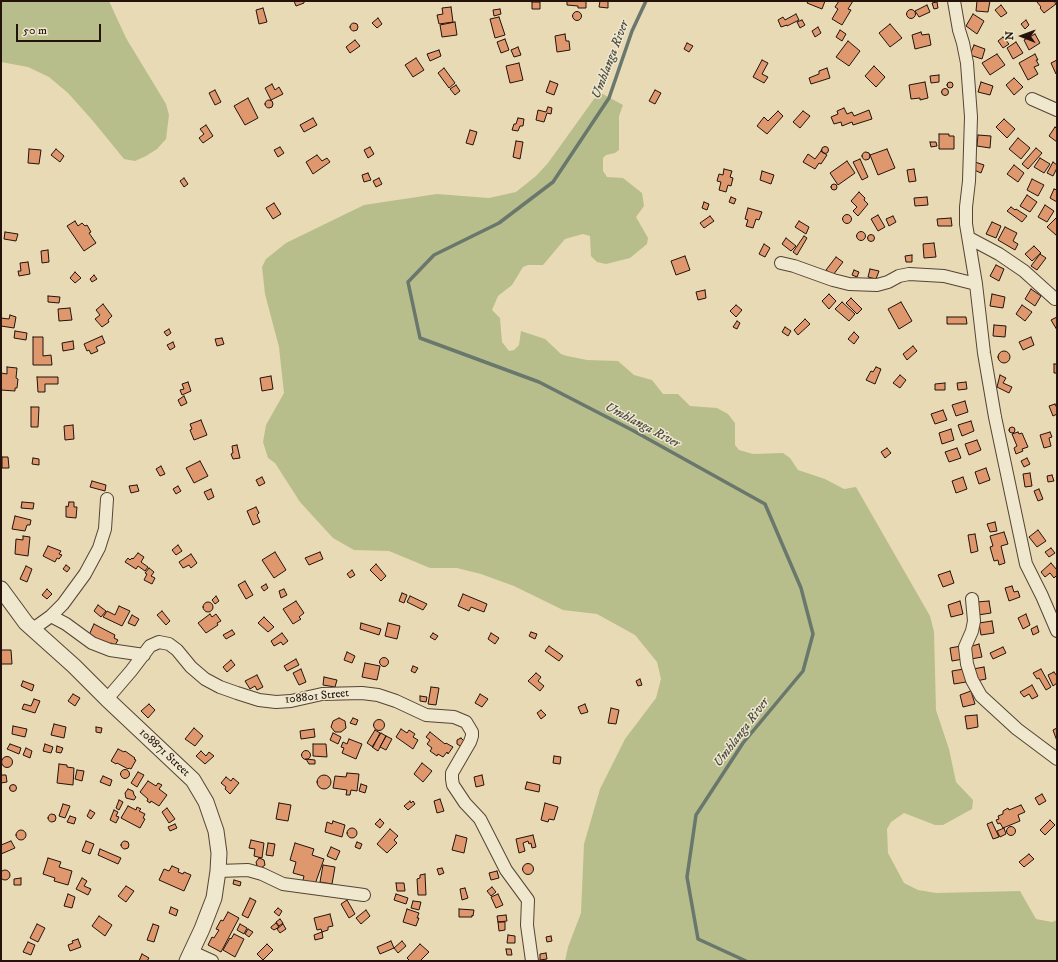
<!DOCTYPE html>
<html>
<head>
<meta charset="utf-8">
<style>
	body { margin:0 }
	#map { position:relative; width:1058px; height:962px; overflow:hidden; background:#e7dab4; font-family:"IM FELL DW Pica",serif }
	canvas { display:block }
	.frame { position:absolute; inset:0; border:2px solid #24120b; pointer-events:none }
	.north { position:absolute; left:1002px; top:16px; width:40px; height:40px; -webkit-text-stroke:3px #efe7ce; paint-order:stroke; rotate:271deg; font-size:11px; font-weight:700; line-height:16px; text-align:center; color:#24120b }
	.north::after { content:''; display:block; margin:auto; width:14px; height:18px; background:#24120b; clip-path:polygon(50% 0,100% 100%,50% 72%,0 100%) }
	.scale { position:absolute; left:16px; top:24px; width:85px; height:18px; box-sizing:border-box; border:2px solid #24120b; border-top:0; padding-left:5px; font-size:12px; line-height:14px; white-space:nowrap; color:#24120b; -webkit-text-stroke:3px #efe7ce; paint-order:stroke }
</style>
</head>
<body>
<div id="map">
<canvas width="1058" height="962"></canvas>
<div class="frame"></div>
<div class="north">N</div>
<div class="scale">50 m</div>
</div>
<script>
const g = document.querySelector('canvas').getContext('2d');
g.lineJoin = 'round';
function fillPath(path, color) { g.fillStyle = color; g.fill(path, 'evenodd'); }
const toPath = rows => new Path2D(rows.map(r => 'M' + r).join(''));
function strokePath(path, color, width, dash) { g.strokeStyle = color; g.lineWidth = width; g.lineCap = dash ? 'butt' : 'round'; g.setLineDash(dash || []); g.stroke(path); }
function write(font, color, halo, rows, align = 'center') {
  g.font = font + ' "IM FELL DW Pica",serif'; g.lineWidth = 3; g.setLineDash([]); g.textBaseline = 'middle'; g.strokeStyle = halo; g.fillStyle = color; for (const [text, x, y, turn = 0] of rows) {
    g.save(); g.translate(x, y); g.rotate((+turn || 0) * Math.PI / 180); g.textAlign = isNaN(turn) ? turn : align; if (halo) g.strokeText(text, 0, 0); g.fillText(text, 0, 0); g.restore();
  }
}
const green = toPath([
	[1,1,109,1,126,38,166,104,169,115,166,139,157,149,146,156,135,161,124,159,93,121,68,93,49,77,28,67,1,62],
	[599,92,623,105,619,116,619,150,615,153,606,155,603,158,603,171,607,177,623,178,642,193,644,206,636,217,648,238,647,244,630,258,606,264,597,262,591,256,590,236,583,234,565,239,543,265,528,265,523,267,512,285,498,296,492,310,500,318,502,342,509,351,514,350,519,345,521,331,545,339,561,354,567,356,587,360,618,361,634,375,652,380,663,394,678,394,690,406,717,408,728,414,735,423,735,445,739,450,753,454,783,453,790,458,798,470,825,479,844,489,856,487,930,616,934,632,936,710,949,749,956,782,973,800,972,809,943,825,935,825,904,813,891,822,887,829,888,853,904,883,918,890,936,893,1020,891,1036,919,1052,922,1057,920,1057,961,565,961,568,947,581,913,584,844,600,789,625,739,656,698,661,679,657,662,635,635,597,614,563,610,514,586,481,574,457,568,430,568,389,551,354,550,333,538,300,502,275,463,268,458,263,442,266,425,284,393,279,347,265,294,262,267,266,259,286,243,364,205,437,194,489,198,516,192,536,176,548,163]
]);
const stream = toPath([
	[646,1,632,31,609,98,553,182,499,223,434,255,408,282,420,338,539,382,632,430,765,504,801,588,813,634,803,671,743,743,696,815,687,877,698,939,746,961]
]);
const building = toPath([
	[294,1,304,1,304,3,296,6,294,1],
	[567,1,586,1,586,8,578,8,578,6,567,5,567,1],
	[600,1,608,1,608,8,599,7,600,1],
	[808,1,825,1,822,9,807,3,808,1],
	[839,1,853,1,848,9,851,10,842,25,832,19,838,9,835,7,839,1],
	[977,1,990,1,988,12,976,11,977,1],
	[1038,1,1054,1,1056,4,1044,13,1040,8,1041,7,1037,2,1038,1],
	[532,2,540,2,540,9,532,9,532,2],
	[937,2,938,8,934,9,932,3,937,2],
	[927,5,930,12,919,17,915,11,927,5],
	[1001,5,1007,13,1001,17,995,10,1001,5],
	[451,7,453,22,439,24,437,15,443,14,442,8,451,7],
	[263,8,267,22,259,24,256,10,263,8],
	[500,9,501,14,494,16,493,10,500,9],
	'906.5 14a4.5 4.5 0 1 1 9 0a4.5 4.5 0 1 1-9 0Z',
	'572.5 16a4.5 4.5 0 1 1 9 0a4.5 4.5 0 1 1-9 0Z',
	[796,14,799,20,787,26,787,25,781,27,778,20,783,17,785,20,796,14],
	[973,14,984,21,977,34,966,26,973,14],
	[499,17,505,35,495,38,490,19,499,17],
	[378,18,382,24,377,28,372,23,378,18],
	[802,20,805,25,800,28,797,22,802,20],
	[1026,20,1029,25,1025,29,1021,24,1026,20],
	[455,22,457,35,442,37,440,25,455,22],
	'350 27a4 4 0 1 1 8 0a4 4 0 1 1-8 0Z',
	[890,24,902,38,890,47,879,33,890,24],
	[818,27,821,33,815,37,812,31,818,27],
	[840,30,846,34,842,41,836,37,840,30],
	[921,32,922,35,929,34,931,45,915,49,912,35,921,32],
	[565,34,566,41,569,41,570,50,557,52,555,36,565,34],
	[1035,34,1040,43,1029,50,1024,40,1035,34],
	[1003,37,1009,44,1003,48,998,41,1003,37],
	[505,39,509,50,501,53,497,42,505,39],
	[355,40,360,46,350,53,346,47,355,40],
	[848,41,860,51,849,66,836,57,848,41],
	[1016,42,1023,53,1013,59,1007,48,1016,42],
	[687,43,693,46,689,52,684,49,687,43],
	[974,45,985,49,982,59,970,55,974,45],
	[518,47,521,55,514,57,511,50,518,47],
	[439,50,441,56,430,61,427,54,439,50],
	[997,54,1005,65,990,75,982,63,997,54],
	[1035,54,1038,60,1036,60,1039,65,1034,67,1038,74,1028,80,1019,63,1035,54],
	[416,58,424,70,413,77,405,65,416,58],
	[762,60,768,63,762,74,768,77,764,83,753,77,762,60],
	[1057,60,1057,74,1056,74,1051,63,1057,60],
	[519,63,523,80,510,83,506,66,519,63],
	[874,66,885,77,876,87,865,76,874,66],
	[444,68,455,83,449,88,438,73,444,68],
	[827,68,830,78,811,84,809,78,819,74,819,71,827,68],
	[939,75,939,82,931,83,930,76,939,75],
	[1014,78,1023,87,1014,95,1006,85,1014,78],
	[550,81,558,84,554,95,546,92,550,81],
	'947 85a3 3 0 1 1 6 0a3 3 0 1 1-6 0Z',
	[925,82,928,98,920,100,920,98,911,99,909,85,925,82],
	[981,82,993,86,990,95,978,92,981,82],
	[272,84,275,90,279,87,283,94,271,100,265,88,272,84],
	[456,85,460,91,455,95,450,89,456,85],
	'941.5 92a3.5 3.5 0 1 1 7 0a3.5 3.5 0 1 1-7 0Z',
	[215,90,221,102,215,105,209,93,215,90],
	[655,90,661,93,655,104,649,101,655,90],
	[248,98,258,118,245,125,234,106,248,98],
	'265 104a4 4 0 1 1 8 0a4 4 0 1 1-8 0Z',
	[548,107,552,108,551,114,547,113,544,122,536,120,538,110,546,112,548,107],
	[844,108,847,114,852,112,854,116,869,110,872,119,853,125,852,122,842,126,841,122,834,124,831,117,838,114,837,111,844,108],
	[778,111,783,116,767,134,757,126,764,117,768,121,778,111],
	[803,111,810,116,800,128,793,122,803,111],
	[313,118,317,125,304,132,300,125,313,118],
	[518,118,524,119,523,126,520,126,518,131,512,130,514,124,516,124,518,118],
	[1004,119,1015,129,1007,138,996,127,1004,119],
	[206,125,213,136,203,143,199,138,204,134,200,129,206,125],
	[1055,127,1057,129,1057,142,1049,136,1055,127],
	[470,130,477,132,473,145,466,143,470,130],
	[939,134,949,134,949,136,954,136,954,149,939,149,939,134],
	[978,135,991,136,990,148,977,146,978,135],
	[1018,138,1030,148,1021,159,1009,149,1018,138],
	[516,141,523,142,520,159,513,157,516,141],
	[930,142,936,142,937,146,931,147,930,142],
	'821.5 150a3.5 3.5 0 1 1 7 0a3.5 3.5 0 1 1-7 0Z',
	[280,147,284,153,278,157,274,150,280,147],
	[370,147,374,154,368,158,364,150,370,147],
	[1036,148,1042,153,1028,169,1022,164,1036,148],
	[29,149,41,150,39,164,28,163,29,149],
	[56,149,64,156,60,162,51,155,56,149],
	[887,149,895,168,878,175,870,155,887,149],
	[821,151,827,155,821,164,819,163,815,169,803,162,808,154,815,159,821,151],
	'862 156a4 4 0 1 1 8 0a4 4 0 1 1-8 0Z',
	[317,155,322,161,327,158,330,162,313,174,306,162,317,155],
	[1040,158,1050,164,1044,173,1034,167,1040,158],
	[860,159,868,177,862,180,853,162,860,159],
	[847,161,855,173,838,185,830,173,847,161],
	[975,162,984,165,981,173,972,169,975,162],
	[1053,162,1057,165,1057,168,1053,176,1047,173,1053,162],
	[1014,165,1024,173,1018,182,1007,174,1014,165],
	[724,169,732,171,730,177,733,178,731,186,728,185,726,192,719,190,721,182,717,181,719,174,723,175,724,169],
	[914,169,916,181,909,182,907,170,914,169],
	[762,171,774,175,771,184,760,180,762,171],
	[368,173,371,180,364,182,362,175,368,173],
	[184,178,188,184,184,187,180,181,184,178],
	[379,178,382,184,376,187,373,181,379,178],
	[1032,179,1044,185,1038,196,1027,190,1032,179],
	'831 187a3 3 0 1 1 6 0a3 3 0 1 1-6 0Z',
	[1054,189,1057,190,1057,202,1050,198,1054,189],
	[859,192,865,198,864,200,868,204,858,216,853,211,857,207,851,201,859,192],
	[1027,195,1037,202,1030,212,1020,206,1027,195],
	[731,197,736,199,734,204,729,202,731,197],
	[927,197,928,205,915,206,914,198,927,197],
	[704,202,709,204,707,210,702,208,704,202],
	[274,203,281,214,273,219,266,208,274,203],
	[1045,205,1054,211,1047,222,1038,217,1045,205],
	[1011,207,1015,210,1016,209,1027,216,1022,222,1007,211,1011,207],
	[748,208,762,212,759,220,756,219,753,228,746,226,748,220,745,219,748,208],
	'842.5 219a4.5 4.5 0 1 1 9 0a4.5 4.5 0 1 1-9 0Z',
	[878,215,885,227,878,231,871,219,878,215],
	[710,216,714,221,704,228,700,223,710,216],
	[893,216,896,222,889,226,886,219,893,216],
	[1057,217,1057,236,1047,227,1057,217],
	[951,218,952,226,938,226,937,219,951,218],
	[75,221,78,226,82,223,85,226,87,225,91,232,89,233,96,243,84,251,67,226,75,221],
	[799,221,809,227,806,234,795,227,799,221],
	[992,222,1001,226,996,238,986,234,992,222],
	[1005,227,1017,233,1013,241,1018,244,1015,250,998,240,1005,227],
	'856.5 236a4.5 4.5 0 1 1 9 0a4.5 4.5 0 1 1-9 0Z',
	[5,232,18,234,16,241,4,239,5,232],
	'867.5 238a3.5 3.5 0 1 1 7 0a3.5 3.5 0 1 1-7 0Z',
	[804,236,807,238,797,255,793,252,804,236],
	[786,238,796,246,791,251,782,244,786,238],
	[934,243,936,257,924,258,923,244,934,243],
	[764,244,770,248,765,257,759,254,764,244],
	[1034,246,1041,253,1032,261,1025,254,1034,246],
	[48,250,49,262,42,263,41,251,48,250],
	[1040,254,1046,258,1037,270,1031,266,1040,254],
	[912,255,912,262,906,262,905,256,912,255],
	[685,256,690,270,676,275,671,261,685,256],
	[836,257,843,262,833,275,826,270,836,257],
	[28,262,30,274,19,276,18,271,21,271,20,263,28,262],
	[996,265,1004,269,999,281,990,276,996,265],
	[870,269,879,271,876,279,868,277,870,269],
	[854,270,859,272,857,277,852,275,854,270],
	[75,272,81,278,75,283,70,278,75,272],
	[94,275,97,279,92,282,90,279,94,275],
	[1031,289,1041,296,1035,306,1025,299,1031,289],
	[705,290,706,298,698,300,696,292,705,290],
	[829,294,836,301,829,309,822,301,829,294],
	[992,294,1005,297,1003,308,990,306,992,294],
	[48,296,60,297,59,303,48,302,48,296],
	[851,298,862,309,857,314,846,303,851,298],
	[842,302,855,314,849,321,835,309,842,302],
	[901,302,912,321,899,329,888,309,901,302],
	[103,304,112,316,108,320,109,322,102,327,95,319,100,315,96,310,103,304],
	[736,305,742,310,736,317,730,311,736,305],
	[1022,305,1032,312,1025,321,1016,314,1022,305],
	[70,308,72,320,59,321,58,309,70,308],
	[10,315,16,317,14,328,1,326,1,318,9,319,10,315],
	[947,317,966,317,967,324,947,324,947,317],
	[1057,317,1057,330,1051,320,1057,317],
	[805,319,810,324,798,335,794,330,805,319],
	[737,321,740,323,737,329,733,327,737,321],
	[994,325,1006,326,1005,337,993,336,994,325],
	[785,327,791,331,788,336,782,332,785,327],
	[169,329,171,333,167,336,164,332,169,329],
	[15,331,27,333,26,340,14,338,15,331],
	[854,332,859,337,854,344,848,339,854,332],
	[102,336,105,343,96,347,98,351,91,354,89,350,87,351,84,344,102,336],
	[33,337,43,337,43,356,51,355,52,365,33,365,33,337],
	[1031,337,1034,345,1023,350,1019,342,1031,337],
	[222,338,224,344,217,346,215,339,222,338],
	[73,341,74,349,63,351,62,343,73,341],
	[173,342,175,347,170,350,167,345,173,342],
	[913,346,917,351,907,360,903,354,913,346],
	'998 357a6 6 0 1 1 12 0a6 6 0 1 1-12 0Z',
	[1054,364,1057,364,1057,373,1054,373,1054,364],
	[7,367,17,368,16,378,18,379,17,388,15,388,15,391,1,390,1,373,7,374,7,367],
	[876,367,881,369,875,384,866,380,871,371,873,372,876,367],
	[900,375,906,380,900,388,893,383,900,375],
	[1000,375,1006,378,1003,383,1012,387,1009,393,997,387,1000,375],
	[271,376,273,389,262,391,260,378,271,376],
	[37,377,58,377,58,384,45,384,45,392,38,392,37,377],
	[188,382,191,391,182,395,180,390,184,389,182,384,188,382],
	[966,382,967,389,958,390,957,383,966,382],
	[945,383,945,390,935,390,935,384,945,383],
	[184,396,187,403,181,406,178,400,184,396],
	[965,401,968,412,956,416,952,405,965,401],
	[1055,404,1057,408,1057,414,1053,416,1049,406,1055,404],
	[31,407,39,407,38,427,31,427,31,407],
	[943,410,947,420,935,424,931,414,943,410],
	[201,420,207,435,194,440,190,430,192,429,190,424,201,420],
	[971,421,974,431,962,436,958,425,971,421],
	[73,425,74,439,65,440,64,426,73,425],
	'1009 430a3 3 0 1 1 6 0a3 3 0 1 1-6 0Z',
	[951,429,954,440,942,444,939,433,951,429],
	[1018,432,1019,434,1022,433,1028,447,1022,449,1023,451,1016,454,1014,448,1017,446,1012,434,1018,432],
	[1050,432,1052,437,1049,438,1051,446,1044,448,1040,435,1050,432],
	[977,440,981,450,969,455,965,444,977,440],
	[237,445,240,458,233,459,231,454,233,453,232,446,237,445],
	[887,448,891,453,885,458,881,452,887,448],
	[957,448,961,458,949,462,945,452,957,448],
	[2,457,8,457,9,468,2,468,2,457],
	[33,458,39,459,39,465,32,464,33,458],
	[1027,458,1030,464,1024,467,1021,461,1027,458],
	[200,461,208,476,194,483,186,468,200,461],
	[161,466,165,474,160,476,156,469,161,466],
	[986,468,990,480,979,484,975,472,986,468],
	[1030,473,1032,486,1025,487,1023,474,1030,473],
	[1052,475,1054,481,1048,482,1047,476,1052,475],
	[262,477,265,483,259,486,256,480,262,477],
	[963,477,967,489,956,493,952,481,963,477],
	[92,481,106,485,105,491,90,487,92,481],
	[137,485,139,491,131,493,129,486,137,485],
	[178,486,181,491,176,494,173,489,178,486],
	[211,489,214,497,208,500,204,492,211,489],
	[1039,489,1043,499,1038,501,1034,491,1039,489],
	[22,502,34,503,33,509,21,508,22,502],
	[69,502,74,502,74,507,77,507,76,518,66,517,66,506,68,507,69,502],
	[256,507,259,513,257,515,260,522,253,525,247,511,256,507],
	[15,516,31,520,30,525,27,525,25,531,12,529,15,516],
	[995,522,997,531,990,532,987,524,995,522],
	[1038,530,1046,541,1037,547,1029,537,1038,530],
	[1004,532,1008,544,1001,546,1005,563,999,565,998,560,994,561,990,547,993,546,990,536,1004,532],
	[975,534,978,551,971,553,968,535,975,534],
	[23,536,30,537,28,556,15,554,16,539,23,540,23,536],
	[178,545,182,551,176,555,172,550,178,545],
	[48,546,61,551,59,554,62,555,59,559,57,558,55,562,43,556,48,546],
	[1051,548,1055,553,1049,557,1045,552,1051,548],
	[275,552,286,570,274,578,262,560,275,552],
	[320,552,323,559,309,565,305,558,320,552],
	[138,553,144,557,141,562,148,567,145,571,138,566,136,569,125,562,128,558,130,560,132,558,133,559,138,553],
	[191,554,197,563,191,568,189,565,183,568,179,562,191,554],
	[1051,563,1057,570,1057,575,1054,578,1050,573,1045,577,1041,572,1051,563],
	[376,564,386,576,381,581,370,570,376,564],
	[66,565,70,568,67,572,63,569,66,565],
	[26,566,32,569,27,582,20,579,26,566],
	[149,568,154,572,151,576,155,578,152,584,144,580,147,574,145,573,149,568],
	[352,570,355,575,350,578,347,574,352,570],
	[950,571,954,583,943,587,938,575,950,571],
	[245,581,253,595,246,599,238,585,245,581],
	[266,584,268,588,264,591,261,587,266,584],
	[1012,586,1014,592,1018,591,1020,597,1009,601,1005,588,1012,586],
	[47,589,52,594,47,599,42,595,47,589],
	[284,589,287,595,281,598,279,591,284,589],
	[402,593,407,595,404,603,399,601,402,593],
	[463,594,487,604,484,612,471,607,469,611,458,606,463,594],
	[216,596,219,601,215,604,212,600,216,596],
	[410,596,427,604,423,610,407,602,410,596],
	[296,601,304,613,299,617,301,619,293,624,283,609,296,601],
	[960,601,963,614,951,617,948,605,960,601],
	[989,601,991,613,978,615,977,602,989,601],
	'203 607a5 5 0 1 1 10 0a5 5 0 1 1-10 0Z',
	[98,605,106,611,101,617,94,611,98,605],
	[119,606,130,611,122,626,103,617,107,611,115,615,119,606],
	[162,611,170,621,166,625,157,615,162,611],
	[210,614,212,617,216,614,221,621,217,623,218,625,206,633,198,623,210,614],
	[1026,614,1030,625,1023,629,1018,618,1026,614],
	[132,615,139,619,135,626,128,623,132,615],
	[264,617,274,627,268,632,258,623,264,617],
	[992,621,994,633,981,635,979,623,992,621],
	[361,623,381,629,379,635,360,629,361,623],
	[388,623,400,626,397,639,385,636,388,623],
	[94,624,115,635,114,638,118,640,115,645,111,643,110,646,89,635,94,624],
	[1037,626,1039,632,1033,635,1031,629,1037,626],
	[232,630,235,634,226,639,223,635,232,630],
	[531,632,537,634,535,639,529,636,531,632],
	[282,633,288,641,283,645,281,642,274,646,271,641,282,633],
	[433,633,438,636,435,640,430,637,433,633],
	[491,633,499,638,495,644,488,639,491,633],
	[979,644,982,657,971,659,969,647,979,644],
	[549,646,563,656,559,661,545,651,549,646],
	[961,646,963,659,952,661,950,648,961,646],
	[1003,647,1006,653,993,659,990,653,1003,647],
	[1,650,11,650,12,664,1,664,1,650],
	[347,652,355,656,352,663,344,660,347,652],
	'379.5 662a4.5 4.5 0 1 1 9 0a4.5 4.5 0 1 1-9 0Z',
	[296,659,299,665,287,671,284,666,296,659],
	[231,660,235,665,227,672,223,667,231,660],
	[365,663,380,666,377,680,362,677,365,663],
	[413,666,418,668,415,673,411,671,413,666],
	[984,667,986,679,976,681,973,669,984,667],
	[301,669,306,682,299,685,293,673,301,669],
	[964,669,966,682,954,684,952,671,964,669],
	[1041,669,1051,687,1046,690,1039,678,1037,679,1033,673,1041,669],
	[1054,672,1057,676,1057,683,1053,686,1048,675,1054,672],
	[536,673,541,677,538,681,544,686,540,691,528,681,536,673],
	[257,675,263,687,257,690,255,686,250,689,245,681,257,675],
	[324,677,337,680,335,687,323,685,324,677],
	[640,679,642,685,638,686,636,681,640,679],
	[23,681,34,685,32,691,21,686,23,681],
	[1032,685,1038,696,1032,699,1029,694,1024,697,1020,692,1032,685],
	[431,687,439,688,436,705,428,704,431,687],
	[971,691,975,704,963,707,960,695,971,691],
	[73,694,80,698,75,706,68,701,73,694],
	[480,694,488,699,482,707,475,703,480,694],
	[420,696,427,697,426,702,420,701,420,696],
	[34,699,40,701,35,713,22,709,24,704,31,706,34,699],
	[149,704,155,710,148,718,141,711,149,704],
	[585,704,588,712,581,714,578,707,585,704],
	[611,708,619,710,616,724,608,723,611,708],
	[541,710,546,715,541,719,537,713,541,710],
	[977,715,978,727,967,729,965,716,977,715],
	[339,718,345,721,346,728,341,732,335,732,331,727,333,721,339,718],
	[353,718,358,720,356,725,350,723,353,718],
	'373.5 725a5.5 5.5 0 1 1 11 0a5.5 5.5 0 1 1-11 0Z',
	[54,724,66,727,64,738,51,735,54,724],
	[13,726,27,729,25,737,12,734,13,726],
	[96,727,102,728,101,733,96,732,96,727],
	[194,728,203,736,195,746,185,739,194,728],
	[1057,728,1057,741,1053,730,1057,728],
	[314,729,315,737,301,739,300,731,314,729],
	[401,729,407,733,409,730,415,734,413,737,418,740,413,749,396,737,401,729],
	[375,730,380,733,373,747,367,743,375,730],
	[430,732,445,744,446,743,453,747,448,754,447,752,443,757,438,754,437,756,430,751,432,748,427,744,430,740,426,737,430,732],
	[333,733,341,737,338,744,330,740,333,733],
	[381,733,386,736,378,751,372,747,381,733],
	[386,736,392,739,386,750,380,747,386,736],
	[461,738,464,741,463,745,460,746,457,744,457,740,461,738],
	[349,739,362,744,356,759,342,753,344,748,341,747,343,742,347,744,349,739],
	[10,744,21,748,19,754,7,749,10,744],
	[45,744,53,747,51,753,43,751,45,744],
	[313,744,326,744,327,757,313,756,313,744],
	[57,746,63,748,61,753,56,752,57,746],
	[26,748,32,751,30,758,23,755,26,748],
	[118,749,124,752,125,751,135,758,134,759,136,760,131,769,129,768,128,769,117,763,116,764,111,761,118,749],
	'301.5 755a4.5 4.5 0 1 1 9 0a4.5 4.5 0 1 1-9 0Z',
	[201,751,206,756,209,752,214,756,205,764,196,756,201,751],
	[554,756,561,757,560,764,553,763,554,756],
	'1.5 762a5.5 5.5 0 1 1 11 0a5.5 5.5 0 1 1-11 0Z',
	[306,759,315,760,315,764,309,764,306,759],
	[422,763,432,771,423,782,414,774,422,763],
	[59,764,67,765,67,767,74,768,73,785,57,783,59,764],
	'120.5 774a4.5 4.5 0 1 1 9 0a4.5 4.5 0 1 1-9 0Z',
	[77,770,84,771,82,781,75,779,77,770],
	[138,772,144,775,137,787,131,783,138,772],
	[347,773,359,774,357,791,351,790,350,795,346,795,347,790,333,788,335,776,346,777,347,773],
	'317 782a7 7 0 1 1 14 0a7 7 0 1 1-14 0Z',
	[1,775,6,775,7,782,1,783,1,775],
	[482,775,484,785,476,787,474,777,482,775],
	[103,776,112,780,110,786,100,782,103,776],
	[226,777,231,781,233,778,239,783,230,794,225,789,226,787,221,783,226,777],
	[148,781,156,786,158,783,162,785,159,789,167,795,159,806,151,801,150,803,147,801,148,799,140,792,148,781],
	[527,782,540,785,539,792,525,789,527,782],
	[361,784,367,786,365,793,359,791,361,784],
	'9.5 788a3.5 3.5 0 1 1 7 0a3.5 3.5 0 1 1-7 0Z',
	[128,789,133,791,134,795,136,797,134,800,126,798,125,793,128,789],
	[1042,794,1046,801,1039,805,1035,798,1042,794],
	[440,799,444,811,437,813,434,801,440,799],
	[119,800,123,802,119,810,116,808,119,800],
	[410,801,411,803,413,801,415,804,408,810,404,806,410,801],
	[279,803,291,805,288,821,276,819,279,803],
	[545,803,558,807,554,820,549,819,548,822,541,820,545,803],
	[63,804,70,806,65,818,59,816,63,804],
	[1021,805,1025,812,1018,815,1020,821,1003,828,1000,823,998,824,996,820,999,819,998,816,1003,814,1003,811,1008,808,1009,810,1021,805],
	[128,806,136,810,137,807,141,809,139,811,145,814,143,818,145,819,140,828,121,818,128,806],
	[167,808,175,819,169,823,162,812,167,808],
	[90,810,95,813,91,819,87,816,90,810],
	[114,810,118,812,116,816,119,817,116,823,110,820,114,810],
	'48 818a4 4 0 1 1 8 0a4 4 0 1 1-8 0Z',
	[70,816,76,818,74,824,67,822,70,816],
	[380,819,384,823,380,828,375,824,380,819],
	[1050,820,1055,825,1045,835,1040,830,1050,820],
	[333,821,345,825,342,837,325,832,327,822,332,824,333,821],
	[992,822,999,837,993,839,987,824,992,822],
	[175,824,177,828,170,831,168,827,175,824],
	'1006.5 831a4.5 4.5 0 1 1 9 0a4.5 4.5 0 1 1-9 0Z',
	[1004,828,1006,834,1000,837,997,831,1004,828],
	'347 833a5 5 0 1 1 10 0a5 5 0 1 1-10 0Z',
	[390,829,398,836,394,840,397,843,387,853,377,844,390,829],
	'16 835a5 5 0 1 1 10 0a5 5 0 1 1-10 0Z',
	[456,835,467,838,464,853,452,850,456,835],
	[533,835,536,847,532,848,531,843,529,844,528,841,523,843,525,851,519,853,516,839,533,835],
	[251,840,264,843,262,858,254,856,255,849,249,848,251,840],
	[11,841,15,848,1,854,1,845,11,841],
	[86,841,94,844,90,854,82,851,86,841],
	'121 845a4 4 0 1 1 8 0a4 4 0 1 1-8 0Z',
	[357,842,362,844,360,849,355,847,357,842],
	[268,843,275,844,273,856,266,855,268,843],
	[295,843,314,849,312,855,324,859,314,887,302,884,304,876,293,873,296,862,290,860,295,843],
	[331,847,340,851,336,860,327,856,331,847],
	[100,849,121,858,118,864,98,855,100,849],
	[1029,854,1034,859,1024,867,1019,862,1029,854],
	[48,858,61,862,59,867,72,871,68,885,54,881,55,878,43,874,48,858],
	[259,858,264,860,265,865,261,868,257,866,256,862,259,858],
	'522.5 869a5.5 5.5 0 1 1 11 0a5.5 5.5 0 1 1-11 0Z',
	[323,865,335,867,332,884,320,882,323,865],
	[172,866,179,869,178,872,183,874,184,872,191,875,184,891,159,880,164,869,169,871,172,866],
	[442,868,444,873,439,875,437,869,442,868],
	'0 875a5 5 0 1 1 10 0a5 5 0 1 1-10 0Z',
	[497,871,499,878,491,880,489,873,497,871],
	[425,874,426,895,418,895,417,879,420,878,420,875,425,874],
	[21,878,21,885,14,885,14,879,21,878],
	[82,878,87,881,84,886,91,889,88,895,76,889,82,878],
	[234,880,241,882,240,886,233,884,234,880],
	[396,883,404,883,405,891,397,891,396,883],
	[126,886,134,891,126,902,118,896,126,886],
	[492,887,496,892,491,896,487,891,492,887],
	[465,888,468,898,462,900,460,889,465,888],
	[68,894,75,897,72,908,64,906,68,894],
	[396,894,408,898,406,904,394,900,396,894],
	[498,894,503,905,496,908,491,897,498,894],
	[250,898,256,901,248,918,242,915,250,898],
	[347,900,355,914,349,918,341,904,347,900],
	[413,901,421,902,419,910,411,908,413,901],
	[171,907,178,910,176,916,169,913,171,907],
	[278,908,282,911,279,916,274,912,278,908],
	[407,909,419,913,417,918,419,918,416,926,403,922,407,909],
	[459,909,474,910,473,916,472,915,472,917,459,917,459,909],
	[366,910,370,916,361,924,356,918,366,910],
	[228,912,239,918,221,952,208,945,212,937,214,938,219,930,216,929,221,920,223,921,228,912],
	[330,914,333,926,328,927,328,930,322,932,321,929,317,930,314,918,330,914],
	[506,915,507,921,498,922,497,916,506,915],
	[99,916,112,925,105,936,92,926,99,916],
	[280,919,283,923,279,926,276,922,280,919],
	[498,922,505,922,505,930,499,931,498,922],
	[276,923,279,927,274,930,271,928,271,927,276,923],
	[37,924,45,928,38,942,30,938,37,924],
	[153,924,159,926,154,942,147,940,153,924],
	[240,924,247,928,244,934,237,930,240,924],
	[283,924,286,929,280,933,277,929,283,924],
	[248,929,253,932,249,937,245,934,248,929],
	[322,932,323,938,315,940,314,935,322,932],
	[234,934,244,939,235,957,223,950,230,938,231,939,234,934],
	[508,935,515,936,515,943,507,943,508,935],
	[551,936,552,941,547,942,546,937,551,936],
	[78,939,81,947,70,951,68,945,73,943,72,941,78,939],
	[391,941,394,948,380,954,377,947,391,941],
	[402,941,406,946,398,953,394,948,402,941],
	[28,942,35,945,31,955,23,952,28,942],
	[267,944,273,950,263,960,257,954,267,944],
	[420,944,429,952,420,961,410,961,407,958,420,944],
	[506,949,511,949,512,955,507,955,506,949],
	[546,953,547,959,540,960,540,954,546,953],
	[142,954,149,958,147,961,139,961,142,954]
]);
const minor = toPath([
	[954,1,959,30,963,43,967,63,971,117,969,181,966,207,966,224,976,284,984,353,995,417,1026,564,1042,596,1057,631],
	[1032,99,1057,110],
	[969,238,999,254,1024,271,1055,299],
	[781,263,794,266,833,280,849,284,877,285,888,282,899,276,909,274,944,276,976,284],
	[972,599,974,621,972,631,965,647,967,664,972,680,981,696,1017,729,1057,759],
	[51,616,66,624,92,643,110,650,144,655],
	[33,629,51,616,63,604,85,574,99,548,105,529,107,499],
	[107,699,131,671,150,646,159,642,169,644,177,650,191,667,205,679,220,687,237,693,259,700,276,702,291,701,322,694,362,693,378,695,396,701,426,715,454,717,466,722,472,732,472,736,470,742,452,773,452,779,453,785,465,803,480,819,506,870,528,900,527,925,532,961],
	[218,871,248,870,262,874,283,884,364,895],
	[192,952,212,961]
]);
const tertiary = toPath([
	[1,589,26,623,74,666,107,699,193,780,206,802,216,831,219,853,218,871,214,898,202,929,187,961]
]);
const streetNames = [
	["108801 Street",317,697,-6],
	["108871 Street",164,753,43]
];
const waterNames = [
	["Umhlanga River",611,60,-69],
	["Umhlanga River",642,426,28],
	["Umhlanga River",742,733,-53]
];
fillPath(green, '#b8be8b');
strokePath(stream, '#69776d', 3.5);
fillPath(building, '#df986e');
strokePath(building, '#24120b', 1);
strokePath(minor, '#554435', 14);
strokePath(tertiary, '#554435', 17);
strokePath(minor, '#efe7ce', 12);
strokePath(tertiary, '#efe7ce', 15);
write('12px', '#24120b', '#efe7ce', streetNames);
write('italic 13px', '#4c4d44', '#efe7ce', waterNames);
</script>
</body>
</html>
